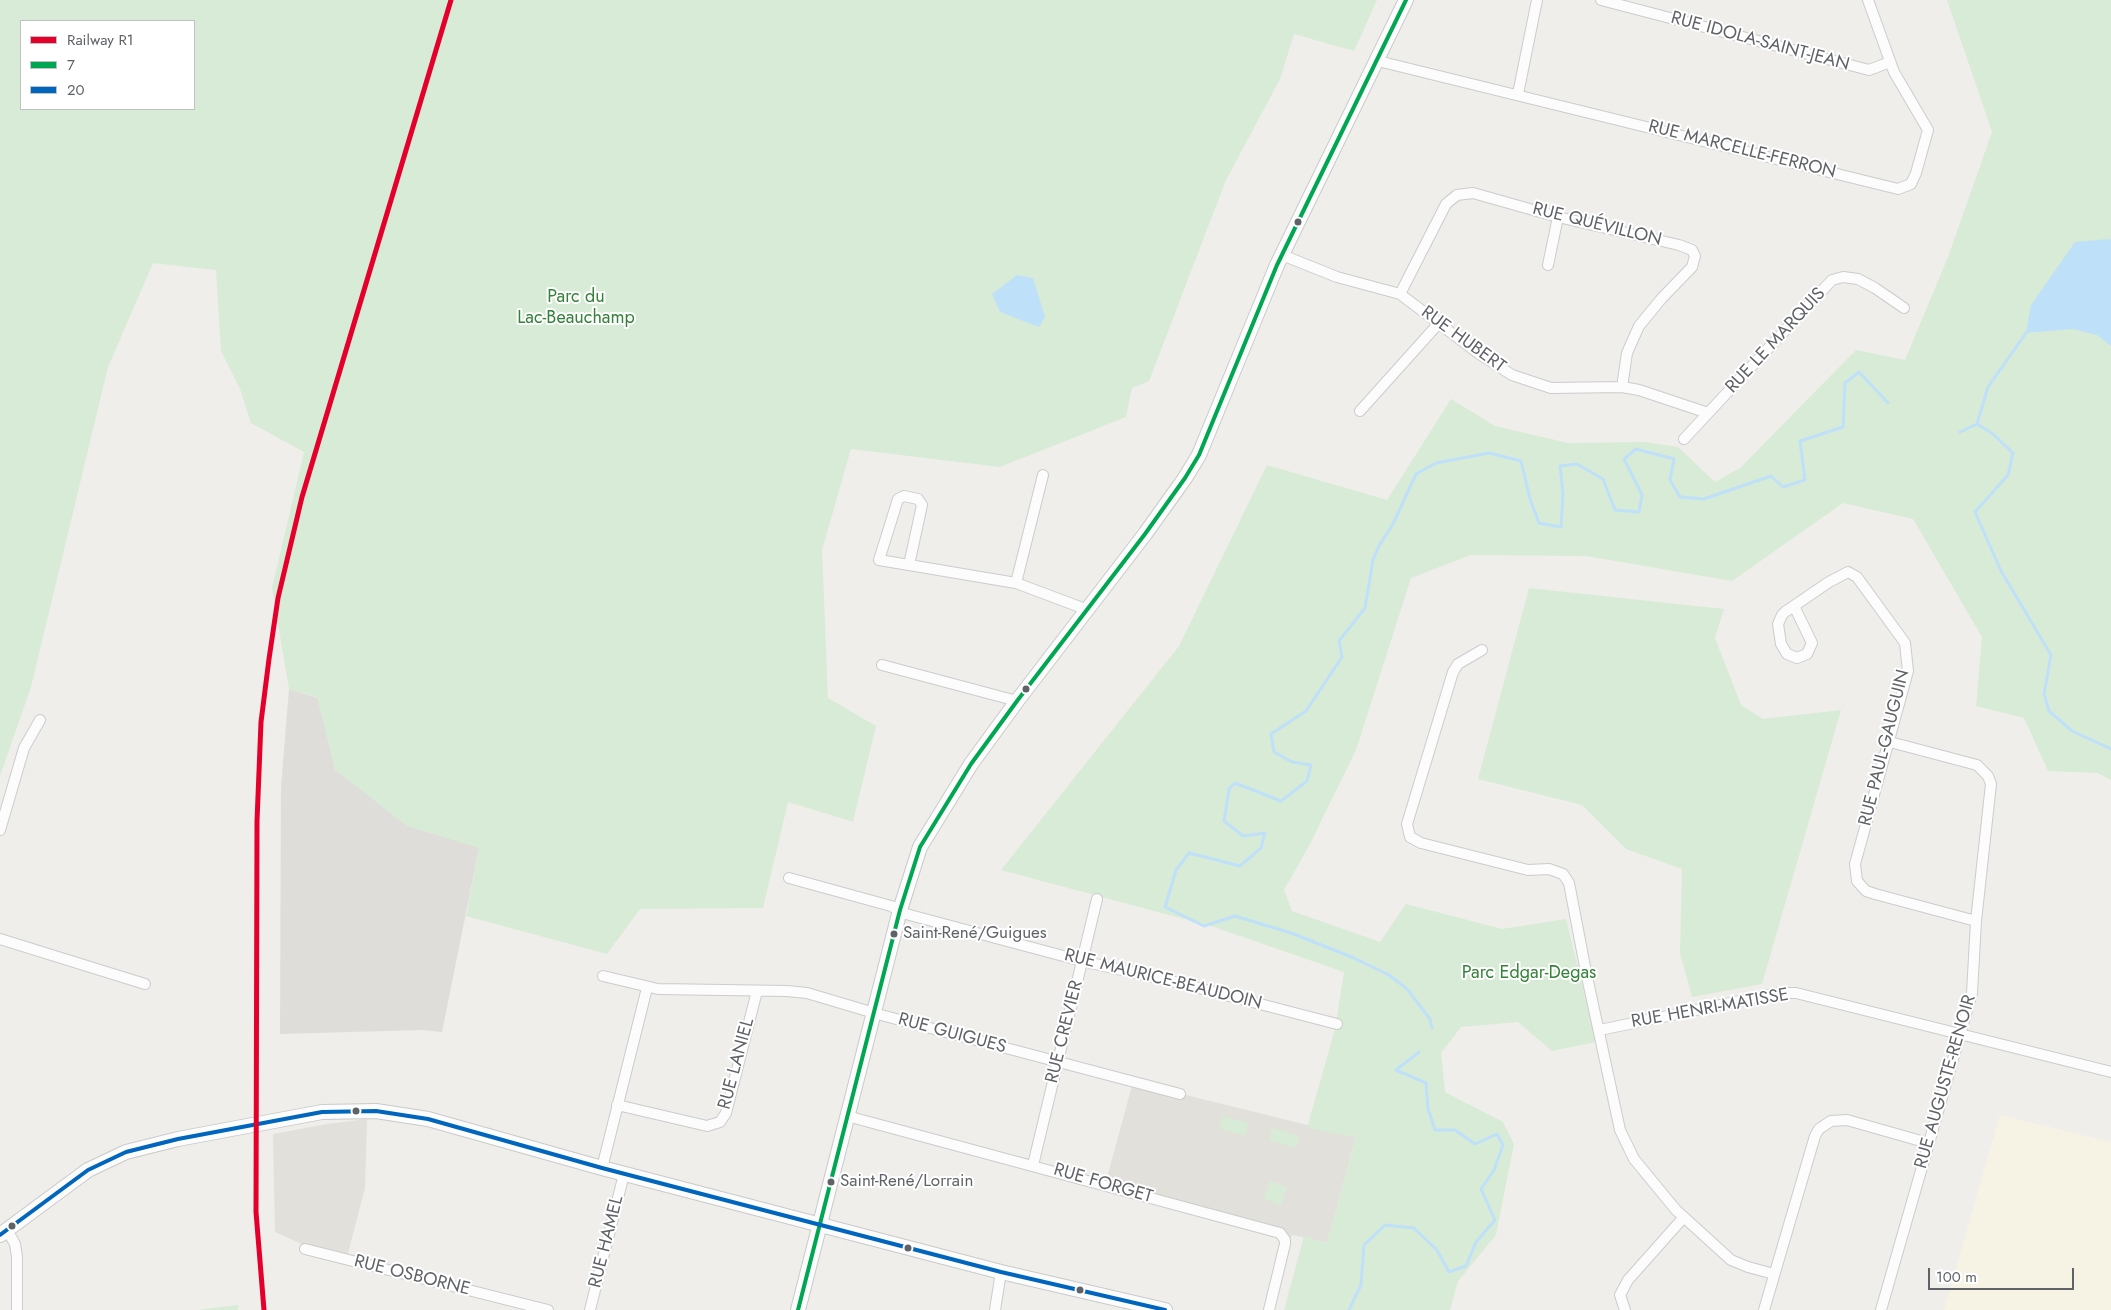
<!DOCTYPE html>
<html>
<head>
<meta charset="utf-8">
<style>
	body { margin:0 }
	#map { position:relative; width:2111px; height:1310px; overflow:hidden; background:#efeeea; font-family:Jost,sans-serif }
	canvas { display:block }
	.legend { position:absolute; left:20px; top:20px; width:175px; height:90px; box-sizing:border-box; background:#fff; border:1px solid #bfc1c3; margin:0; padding:6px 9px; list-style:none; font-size:15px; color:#5f6368 }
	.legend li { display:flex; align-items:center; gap:10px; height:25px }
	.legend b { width:25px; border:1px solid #bfc1c3 }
	.scale { position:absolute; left:1928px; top:1268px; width:146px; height:22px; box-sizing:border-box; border:2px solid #5f6368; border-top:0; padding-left:6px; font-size:15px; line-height:18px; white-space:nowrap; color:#5f6368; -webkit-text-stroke:4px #fff; paint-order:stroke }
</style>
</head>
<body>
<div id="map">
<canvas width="2111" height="1310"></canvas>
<ul class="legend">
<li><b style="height:6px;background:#e4002b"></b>Railway R1</li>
<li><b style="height:6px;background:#00a651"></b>7</li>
<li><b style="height:6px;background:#0065bd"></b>20</li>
</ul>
<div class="scale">100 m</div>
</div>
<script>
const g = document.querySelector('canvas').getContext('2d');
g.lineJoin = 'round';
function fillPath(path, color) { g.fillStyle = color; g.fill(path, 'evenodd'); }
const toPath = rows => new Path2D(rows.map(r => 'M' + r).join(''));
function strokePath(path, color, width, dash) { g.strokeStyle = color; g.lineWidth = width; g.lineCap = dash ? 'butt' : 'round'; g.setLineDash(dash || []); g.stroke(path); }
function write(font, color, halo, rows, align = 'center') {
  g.font = font + ' Jost,sans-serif'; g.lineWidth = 4; g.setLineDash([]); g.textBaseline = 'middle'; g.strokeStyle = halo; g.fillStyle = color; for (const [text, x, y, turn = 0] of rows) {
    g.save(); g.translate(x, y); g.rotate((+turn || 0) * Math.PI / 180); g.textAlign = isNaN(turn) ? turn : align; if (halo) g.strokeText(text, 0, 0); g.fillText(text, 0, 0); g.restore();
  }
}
const commercial = toPath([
	[2000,1115,2111,1142,2111,1310,1944,1310]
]);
const industrial = toPath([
	[289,689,498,754,442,1032,422,1030,280,1034,281,787]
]);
const education = toPath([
	[1133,1082,1356,1137,1327,1243,1293,1235,1285,1244,1285,1240,1105,1185],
	[367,1119,365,1188,347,1257,302,1244,275,1232,273,1134,327,1124]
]);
const green = toPath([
	[0,0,1377,0,1354,51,1294,34,1280,79,1226,180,1149,381,1132,388,1126,417,1000,467,851,449,822,550,828,698,876,726,853,822,788,802,763,908,640,909,607,954,466,916,479,848,407,826,335,770,317,697,289,689,272,588,304,452,251,423,240,389,221,351,216,270,153,263,108,367,31,687,0,776],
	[21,21,194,21,194,109,21,109],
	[1947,0,2111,0,2111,780,2098,773,2048,771,2024,718,1976,706,1982,637,1913,519,1843,503,1732,581,1586,556,1471,555,1411,578,1356,750,1309,846,1284,890,1292,911,1380,942,1406,904,1502,929,1566,919,1596,1042,1552,1051,1518,1022,1461,1027,1441,1053,1445,1092,1503,1122,1514,1144,1496,1235,1458,1281,1450,1310,1284,1310,1304,1236,1327,1243,1356,1137,1307,1128,1335,1029,1344,972,1214,927,1001,870,1179,646,1267,465,1387,500,1451,399,1495,426,1568,443,1645,442,1678,447,1715,482,1740,468,1856,350,1905,360,1948,257,1992,132],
	[1529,588,1724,609,1715,638,1741,705,1763,719,1841,710,1762,984,1692,997,1680,953,1682,869,1626,849,1582,805,1478,779],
	[1223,1116,1249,1123,1245,1136,1219,1128],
	[1272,1128,1299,1136,1296,1148,1269,1140],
	[1270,1181,1287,1187,1281,1205,1264,1199],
	[238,1305,238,1310,198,1310]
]);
const water = toPath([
	[2108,239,2111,240,2111,346,2097,335,2073,329,2026,333,2031,305,2075,242],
	[1017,275,1033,278,1045,317,1039,327,1000,312,992,294]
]);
const stream = toPath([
	[1977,424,1988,387,2026,333],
	[1960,432,1977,424,1993,434,2013,453,2008,475,1975,512,2001,571,2051,655,2044,694,2049,711,2072,731,2111,749],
	[1432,1028,1430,1019,1407,989,1389,975,1354,958,1291,933,1235,916,1204,926,1165,907,1176,870,1189,853,1240,866,1261,848,1265,833,1243,836,1224,821,1229,789,1235,783,1281,801,1307,781,1311,765,1292,762,1274,752,1271,734,1306,711,1342,657,1339,641,1365,608,1373,560,1379,546,1393,524,1416,474,1436,463,1489,453,1521,461,1530,499,1539,523,1561,527,1563,494,1560,466,1577,464,1603,479,1615,510,1639,512,1642,495,1624,459,1636,449,1674,459,1670,480,1680,497,1704,499,1771,476,1783,487,1805,480,1800,441,1843,427,1845,383,1859,372,1888,403],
	[1349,1310,1361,1285,1364,1245,1385,1225,1414,1228,1437,1250,1449,1272,1466,1266,1476,1242,1495,1220,1481,1189,1494,1170,1503,1145,1497,1134,1475,1144,1455,1130,1435,1130,1428,1109,1426,1083,1396,1070,1419,1052]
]);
const street = toPath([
	[1601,0,1869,70,1890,62],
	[1378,61,1898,189,1911,184,1916,173,1928,130,1894,72,1868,0],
	[1518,94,1537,0],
	[1282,255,1337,277,1400,294,1478,353,1512,375,1551,388,1622,387,1639,390,1708,413],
	[1548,265,1558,217],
	[1400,294,1446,204,1457,195,1473,193,1558,217,1679,245,1692,250,1695,256,1692,267,1662,298,1639,326,1627,353,1622,387],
	[1360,411,1439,323],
	[1684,439,1832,280,1843,277,1858,279,1875,288,1904,308],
	[909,565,879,560,898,499,904,496,918,499,922,505,909,565,1016,583,1088,610],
	[1016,583,1043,475],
	[1794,606,1812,643,1807,654,1797,658,1787,654,1781,644,1778,624,1782,615,1785,612,1829,582,1848,572,1857,577,1905,643,1908,671,1855,864,1857,881,1866,891,1875,894,1976,921],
	[1482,650,1458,664,1453,672,1407,824,1410,837,1421,843,1528,870,1549,869,1563,874,1569,883,1586,972,1620,1130,1634,1159,1676,1210,1731,1260,1748,1267,1774,1274],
	[882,665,1017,701],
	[0,830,24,748,40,720],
	[789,878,891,906,906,914,1082,961,1179,983,1337,1024],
	[0,939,145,984],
	[603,976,658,989,787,991,807,993,881,1015,1180,1094],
	[1600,1030,1778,993,1796,993,2111,1072],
	[617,1105,707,1126,720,1122,726,1113,757,991],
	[847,1116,1280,1233,1285,1240,1285,1244,1269,1310],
	[1033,1165,1097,899],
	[602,1168,647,988],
	[7,1230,15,1244,17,1257,17,1310],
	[305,1249,548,1310],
	[590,1310,624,1174],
	[995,1310,1001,1272],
	[1625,1310,1620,1295,1628,1280,1684,1217],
	[1764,1310,1815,1136,1819,1129,1831,1121,1847,1120,1928,1143],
	[1881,1310,1972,993,1976,921,1991,784,1988,776,1977,765,1890,742]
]);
const secondary = toPath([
	[0,1235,88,1170,126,1152,178,1139,322,1112,376,1111,428,1119,602,1168,1001,1272,1165,1310],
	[798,1310,900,910,920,847,971,764,1017,701,1145,534,1185,478,1199,455,1277,265,1406,0]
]);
const bus1 = toPath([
	[798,1310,900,910,920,847,971,764,1017,701,1145,534,1185,478,1199,455,1277,265,1406,0]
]);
const bus2 = toPath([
	[0,1235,88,1170,126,1152,178,1139,322,1112,376,1111,428,1119,602,1168,1001,1272,1165,1310]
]);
const rail1 = toPath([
	[264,1310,256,1212,257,821,261,722,269,659,278,598,302,497,451,0]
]);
const markers = [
	[1298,222,4.5,"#5f6368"],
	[1026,689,4.5,"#5f6368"],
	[894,934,4.5,"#5f6368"],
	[356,1111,4.5,"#5f6368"],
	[831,1182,4.5,"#5f6368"],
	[12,1226,4.5,"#5f6368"],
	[908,1248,4.5,"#5f6368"],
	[1080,1290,4.5,"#5f6368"]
];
const busNames = [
	["Saint-René/Guigues",903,934],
	["Saint-René/Lorrain",840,1182]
];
const streetNames = [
	["RUE IDOLA-SAINT-JEAN",1760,42,15],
	["RUE MARCELLE-FERRON",1742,150,14],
	["RUE QUÉVILLON",1597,225,14],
	["RUE HUBERT",1463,340,36],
	["RUE LE MARQUIS",1776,341,-47],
	["RUE PAUL-GAUGUIN",1885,748,-76],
	["RUE MAURICE-BEAUDOIN",1163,980,14],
	["RUE HENRI-MATISSE",1710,1009,-10],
	["RUE CREVIER",1065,1032,-76],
	["RUE GUIGUES",952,1034,15],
	["RUE LANIEL",737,1064,-75],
	["RUE AUGUSTE-RENOIR",1946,1082,-74],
	["RUE FORGET",1103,1184,16],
	["RUE HAMEL",607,1242,-76],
	["RUE OSBORNE",412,1276,14]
];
const parkNames = [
	["Parc du",576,298],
	["Lac-Beauchamp",576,319],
	["Parc Edgar-Degas",1529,974]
];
fillPath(commercial, '#f7f3e4');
fillPath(industrial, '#dfddda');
fillPath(education, '#e2e0da');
fillPath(green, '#d8ebd6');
fillPath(water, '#bfe0f9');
strokePath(stream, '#bfe0f9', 3);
strokePath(street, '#cbcccc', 12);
strokePath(secondary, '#cacacb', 16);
strokePath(street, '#fdfcfc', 10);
strokePath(secondary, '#fdfcfc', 14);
strokePath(bus1, '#00a651', 4);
strokePath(bus2, '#0065bd', 4);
strokePath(rail1, '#e4002b', 5);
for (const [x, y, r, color] of markers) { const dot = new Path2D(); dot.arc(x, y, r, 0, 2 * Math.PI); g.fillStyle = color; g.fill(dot); strokePath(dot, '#fff', 2); }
write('17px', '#5f6368', '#fff', busNames, 'left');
write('18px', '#5f6368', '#fff', streetNames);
write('18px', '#348238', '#fff', parkNames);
</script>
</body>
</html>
